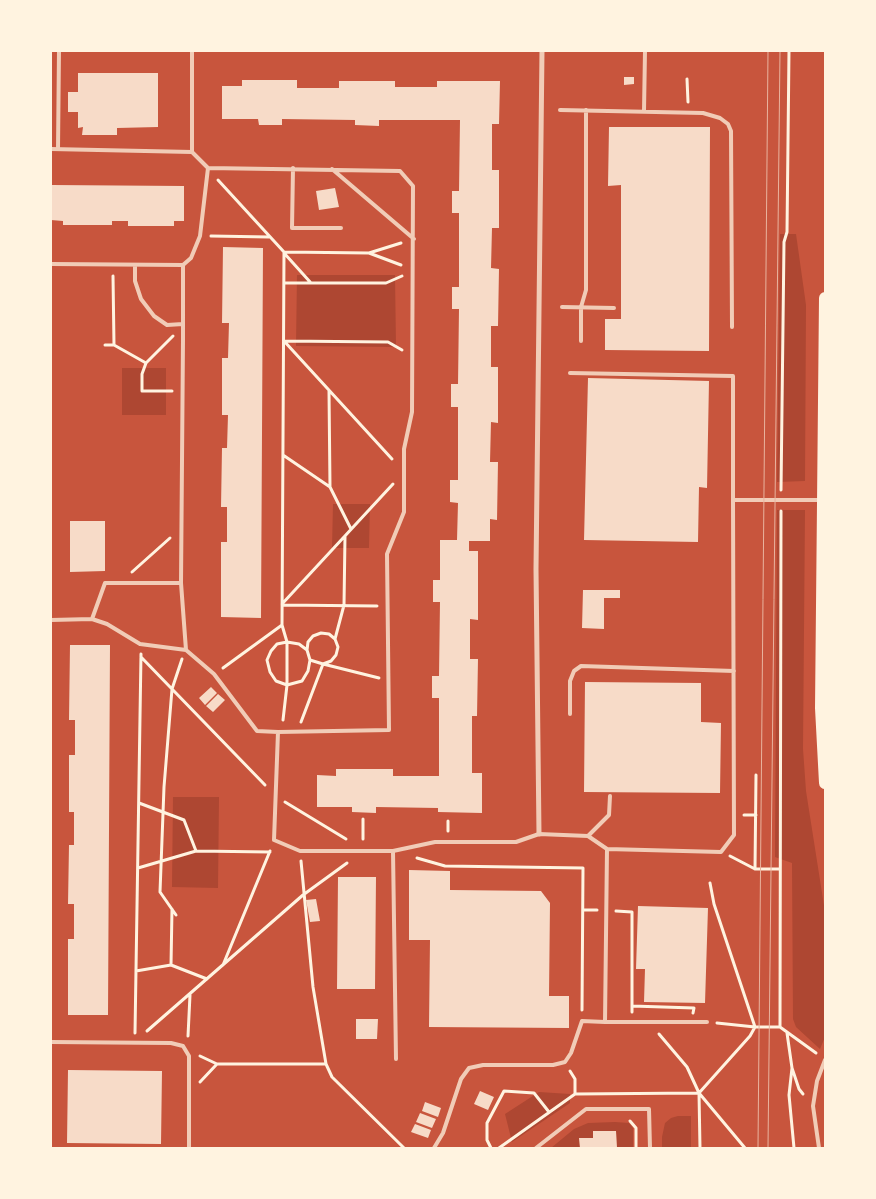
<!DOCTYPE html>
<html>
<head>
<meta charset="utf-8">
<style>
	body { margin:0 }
	#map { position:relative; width:876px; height:1199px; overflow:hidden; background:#c8553d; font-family:"Nunito Sans",sans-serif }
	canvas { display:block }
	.frame { position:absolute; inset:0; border:52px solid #fff3e0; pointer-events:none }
</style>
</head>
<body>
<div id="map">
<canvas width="876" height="1199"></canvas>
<div class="frame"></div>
</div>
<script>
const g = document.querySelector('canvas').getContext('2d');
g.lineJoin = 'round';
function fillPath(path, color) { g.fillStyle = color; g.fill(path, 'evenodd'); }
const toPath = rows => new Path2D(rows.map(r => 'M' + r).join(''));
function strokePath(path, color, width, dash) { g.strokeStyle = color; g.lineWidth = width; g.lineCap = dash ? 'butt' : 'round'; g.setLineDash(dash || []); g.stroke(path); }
const green = toPath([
	[780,234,796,234,806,305,805,481,777,482],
	[297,275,395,275,396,347,296,346],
	[122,368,166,368,166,415,122,415],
	[333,504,370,504,369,548,332,548],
	[777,510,805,510,803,749,806,791,825,912,825,1037,820,1049,796,1027,793,1019,792,863,775,857],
	[173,797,219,797,218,888,172,887],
	[539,1092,570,1094,570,1103,512,1142,505,1114],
	[678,1116,691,1116,691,1148,662,1148,662,1137,665,1123,671,1118],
	[615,1122,629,1123,633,1128,633,1148,617,1148,616,1131,593,1131,593,1138,579,1138,580,1148,551,1148,574,1129,588,1123]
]);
const building = toPath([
	[78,73,158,73,158,127,117,128,117,135,82,135,83,127,78,128,78,112,68,112,68,92,78,92],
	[624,77,634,77,634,84,624,85],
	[242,80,297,80,297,88,339,88,339,81,395,81,395,87,437,87,437,81,500,81,499,124,492,124,492,170,499,170,499,228,492,228,491,268,499,269,498,326,491,326,491,367,498,367,498,423,491,422,490,462,498,462,497,520,490,519,490,541,469,541,469,551,478,551,478,620,470,619,470,659,478,659,477,716,472,716,472,773,482,773,482,813,438,812,438,808,376,807,376,813,352,812,352,807,317,807,317,775,336,776,336,769,393,769,393,776,439,776,439,698,432,698,432,676,439,676,440,602,433,602,433,580,440,580,440,540,457,540,458,503,450,502,450,480,458,480,458,407,451,407,451,384,458,384,459,309,452,309,452,287,459,287,459,213,452,213,452,191,459,191,460,120,379,120,379,126,355,125,355,120,282,119,282,125,259,125,258,119,222,119,222,86,242,86],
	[609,127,710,127,709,351,605,350,605,319,621,319,621,185,608,186],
	[51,185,184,186,184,221,174,221,174,226,128,226,128,221,112,221,112,225,63,225,63,221,51,220],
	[335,188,339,207,319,210,316,191],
	[223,247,263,248,261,618,221,617,221,542,227,542,227,507,221,507,222,448,227,448,228,415,222,415,222,358,228,358,229,323,222,323],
	[588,378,709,381,707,488,699,487,698,542,584,540],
	[70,521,105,521,105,571,70,572],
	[583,590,620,590,620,598,604,598,604,629,582,628],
	[70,645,110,645,108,1015,68,1015,68,939,74,939,74,904,68,904,69,845,74,845,74,812,69,812,69,755,75,755,75,720,69,720],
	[585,682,701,683,701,722,721,723,720,793,584,792],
	[211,687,217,693,205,705,199,698],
	[218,694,225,700,213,712,206,706],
	[409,870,450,871,450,890,541,891,550,903,549,996,569,996,569,1028,429,1027,430,940,409,940],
	[338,877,376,877,375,989,337,989],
	[316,899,320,921,310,922,306,900],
	[638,906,708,908,705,1003,644,1002,645,969,636,969],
	[356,1019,378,1019,377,1039,356,1039],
	[68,1070,162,1071,161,1144,67,1143],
	[480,1091,494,1097,488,1110,474,1104],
	[425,1102,441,1108,438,1117,422,1111],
	[420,1113,436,1119,432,1128,416,1122],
	[415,1124,431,1130,428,1138,411,1132],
	[593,1131,616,1131,617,1148,580,1148,579,1138,593,1138]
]);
const path = toPath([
	[687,79,688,102],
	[218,180,284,252,282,625,223,668],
	[211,236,269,237],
	[284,252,369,253,401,265],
	[284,253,311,283],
	[369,253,401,243],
	[113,276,114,345],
	[284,283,386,283,402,276],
	[105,345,114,345,146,363],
	[172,391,142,391,142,374,146,363,173,336],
	[329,391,330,487,351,529],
	[283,455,330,487],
	[392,459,284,341,388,342,402,350],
	[781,490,784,242,787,232,789,51],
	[132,572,170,538],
	[282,604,393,484],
	[282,605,377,606],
	[282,625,287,642,287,685,283,720],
	[335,639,344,605,345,536],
	[307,650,299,644,287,642,277,644,271,651,267,660,270,672,276,681,287,685,302,681,308,671,310,660,307,650,308,642,313,636,321,633,329,634,335,639,338,647,336,655,331,661,323,664,310,660],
	[141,657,265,785],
	[301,722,323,664,379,678],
	[285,802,346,839],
	[139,803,184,820,196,851],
	[744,815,756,815],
	[363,819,363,839],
	[448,821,448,831],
	[730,856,755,869,779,869],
	[417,858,445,866,583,868,582,1010],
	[301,861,313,987,326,1064,332,1077,404,1148],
	[138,868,196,851,270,852],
	[755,869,756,775],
	[710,883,714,904,755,1027,717,1023],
	[583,910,597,910],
	[616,911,632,912,632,1012],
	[176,915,160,892,164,787,172,689,182,659],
	[171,965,207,979],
	[223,965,270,851],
	[136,971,171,965,172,909],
	[632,1006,694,1008,693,1013],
	[780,1027,781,511],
	[147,1031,303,895,347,863],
	[135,1033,141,654],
	[787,1033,792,1068,799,1089,803,1094],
	[659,1034,687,1067,699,1093,745,1148],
	[188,1036,190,995],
	[200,1056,217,1064],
	[792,1068,789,1095,794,1148],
	[570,1071,575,1079,575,1094],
	[200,1082,217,1064,326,1064],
	[630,1121,636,1128,636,1148],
	[491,1148,487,1140,487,1123,504,1091,534,1093,549,1112],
	[499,1148,575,1094,699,1093],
	[700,1148,699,1093,750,1036,755,1027,780,1027,816,1053]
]);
const service = toPath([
	[192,51,192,152,208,168,400,171,413,186,412,412,404,449,404,512,387,554,389,730,278,732,274,840,300,851,393,851,435,842,516,842,539,834,588,836,607,849,605,1022,707,1022],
	[560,110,703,113,720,118,728,124,731,131,732,327],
	[644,111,645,51],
	[51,149,192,152],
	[58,149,59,51],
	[293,168,292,228,341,228],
	[332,169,414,239],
	[51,264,183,265],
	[135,265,135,281,141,299,154,316,167,325,183,324],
	[562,307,614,308],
	[581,341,581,307,586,290,586,110],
	[570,373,733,376,733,500,821,500],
	[92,619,105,583,181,583],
	[51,620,92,619,107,624,140,644,186,650,214,674,257,731,278,732],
	[186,650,181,583,183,339,183,265,191,258,200,236,208,168],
	[570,714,570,681,574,671,581,666,734,671],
	[588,836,609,815,610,796],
	[607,849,721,852,734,835,733,500],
	[393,851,396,1059],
	[51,1042,171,1043,183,1046,189,1056,189,1148],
	[434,1148,443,1133,461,1079,469,1068,483,1065,553,1065,565,1062,571,1053,582,1021,605,1022],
	[536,1148,586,1109,649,1109,650,1148],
	[819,1148,813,1106,817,1081,825,1060]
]);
const minor = toPath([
	[539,834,536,569,542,51]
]);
const primary = toPath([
	[825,298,821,708,825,783]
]);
const tram = toPath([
	[758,1148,768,51],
	[768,1148,780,51]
]);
fillPath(green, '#ae4732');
fillPath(building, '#f7dbc8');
strokePath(path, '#fff3e0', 3);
strokePath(service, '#f1ccb7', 4);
strokePath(minor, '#f1ccb7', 5);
strokePath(primary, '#fff3e0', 12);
strokePath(tram, '#e9b49f', 1);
</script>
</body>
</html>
